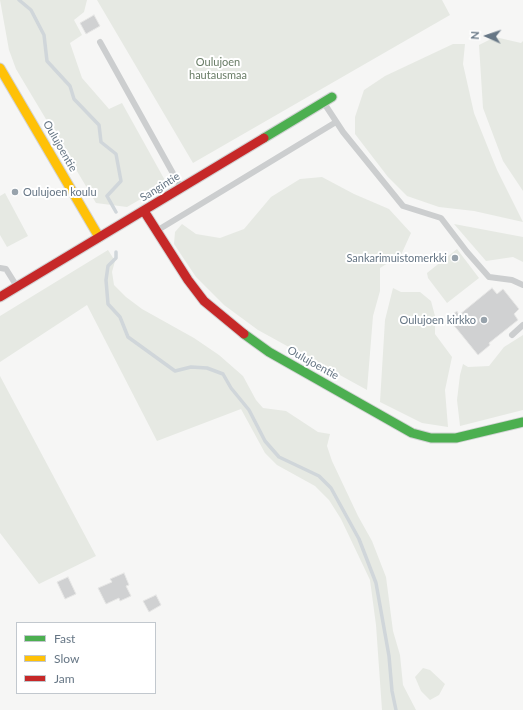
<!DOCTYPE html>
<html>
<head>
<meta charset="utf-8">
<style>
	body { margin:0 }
	#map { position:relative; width:523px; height:710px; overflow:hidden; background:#f6f6f5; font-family:Lato,sans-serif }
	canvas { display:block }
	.legend { position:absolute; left:16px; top:622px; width:140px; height:72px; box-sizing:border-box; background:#fff; border:1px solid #c2c8ce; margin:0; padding:5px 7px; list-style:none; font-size:12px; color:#667685 }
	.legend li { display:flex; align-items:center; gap:8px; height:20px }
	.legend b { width:20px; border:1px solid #c2c8ce }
	.north { position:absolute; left:467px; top:16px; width:40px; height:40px; -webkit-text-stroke:3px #fff; paint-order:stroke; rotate:273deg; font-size:11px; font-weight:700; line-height:16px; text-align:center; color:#667685 }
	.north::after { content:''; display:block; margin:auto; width:14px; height:18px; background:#667685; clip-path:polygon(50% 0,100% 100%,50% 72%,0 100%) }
</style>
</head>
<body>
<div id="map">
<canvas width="523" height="710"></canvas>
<ul class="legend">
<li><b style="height:5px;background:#4caf50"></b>Fast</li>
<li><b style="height:5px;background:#ffc107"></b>Slow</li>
<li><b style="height:5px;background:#c62828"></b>Jam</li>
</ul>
<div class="north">N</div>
</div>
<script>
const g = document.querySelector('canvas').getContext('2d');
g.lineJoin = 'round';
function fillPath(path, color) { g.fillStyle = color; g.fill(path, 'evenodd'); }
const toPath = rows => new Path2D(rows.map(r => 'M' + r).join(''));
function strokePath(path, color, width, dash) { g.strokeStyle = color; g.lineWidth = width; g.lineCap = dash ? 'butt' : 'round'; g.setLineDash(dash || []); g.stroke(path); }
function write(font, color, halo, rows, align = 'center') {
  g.font = font + ' Lato,sans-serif'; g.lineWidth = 4; g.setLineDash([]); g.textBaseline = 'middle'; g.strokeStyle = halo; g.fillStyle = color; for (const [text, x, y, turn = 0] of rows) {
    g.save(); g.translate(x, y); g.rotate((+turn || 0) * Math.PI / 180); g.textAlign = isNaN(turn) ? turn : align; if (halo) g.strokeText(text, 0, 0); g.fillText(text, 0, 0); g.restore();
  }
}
const green = toPath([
	[0,0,87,0,84,12,74,20,82,35,70,43,82,78,109,109,122,103,167,184,127,207,96,203,16,69,9,50],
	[97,0,442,0,450,15,193,163],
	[495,37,521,43,523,41,523,191,503,161,483,108,479,45],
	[453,44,465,44,463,64,474,113,497,170,523,222,474,211,439,207,407,196,388,177,355,134,355,117,364,90,385,76],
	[322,177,354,194,389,209,411,233,401,255,380,268,380,291,373,316,367,390,258,330,224,305,196,277,174,244,175,232,182,224,196,234,220,238,244,229,271,197,300,179],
	[5,193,28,236,7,247,0,235,0,196],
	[454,224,523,237,523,262,513,257,486,261],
	[457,249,479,278,447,303,428,278,427,273],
	[108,250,115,261,112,272,114,285,126,297,142,309,194,338,219,355,243,376,256,400,263,408,286,411,318,432,330,434,327,446,332,461,358,516,372,541,386,577,393,631,400,655,403,685,416,710,382,710,376,625,370,580,341,519,329,500,315,486,277,465,265,453,241,409,157,441,87,305,0,362,0,316],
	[393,288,401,292,420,292,431,301,435,316,435,334,452,357,445,390,448,427,422,423,380,402,385,320],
	[523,335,523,410,460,426,457,400,460,375,463,364,468,367,489,366,504,347],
	[0,376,96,556,39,584,0,533],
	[423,668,430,670,445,684,439,695,430,700,421,691,415,677]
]);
const stream = toPath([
	[19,0,31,10,44,35,47,61,70,86,74,99,99,125,101,142,116,154,121,181,107,196,116,212],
	[116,252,116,258,108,266,106,280,108,304,120,317,128,337,175,371,191,367,207,368,223,374,231,388,249,410,265,441,279,457,319,476,331,488,359,539,376,583,389,656,392,691,396,710]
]);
const building = toPath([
	[94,15,100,26,86,34,80,23,94,15],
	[492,288,497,294,503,289,519,309,514,314,518,320,489,343,490,345,478,355,448,318,457,311,459,315,492,288],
	[124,573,129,585,126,586,131,596,120,601,119,598,106,604,98,588,112,582,110,579,124,573],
	[68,577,76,594,65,599,57,582,68,577],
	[156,595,161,605,149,612,143,601,156,595]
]);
const lane = toPath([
	[100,42,180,186],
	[324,103,343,132,403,206,441,218,467,252,489,277,512,280,523,285],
	[158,230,336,122],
	[0,268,6,269,16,285],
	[512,335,523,325]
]);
const fast = toPath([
	[264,138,332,97],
	[244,334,269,352,412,433,431,438,456,438,523,422]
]);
const slow = toPath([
	[0,68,99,237]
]);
const jam = toPath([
	[144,211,188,280,204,301,244,334],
	[0,297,264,138]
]);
const markers = [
	[15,192,4,"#98a3ac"],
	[455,258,4,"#98a3ac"],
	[484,320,4,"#98a3ac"]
];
const parkNames = [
	["Oulujoen",218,62],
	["hautausmaa",218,75]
];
const streetNames = [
	["Oulujoentie",60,146,60],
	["Sangintie",160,187,-32],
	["Oulujoentie",313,363,29]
];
const poiNames = [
	["Oulujoen koulu",23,192,"left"],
	["Sankarimuistomerkki",447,258],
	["Oulujoen kirkko",476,320]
];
fillPath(green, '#e6e9e3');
strokePath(stream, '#d0d6da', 3.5);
fillPath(building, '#d0d1d2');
strokePath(building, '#e6e6e5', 1);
strokePath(fast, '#d2d3d4', 11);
strokePath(slow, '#d2d3d4', 11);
strokePath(jam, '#d2d3d4', 11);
strokePath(lane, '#cccecf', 6);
strokePath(fast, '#4caf50', 9);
strokePath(slow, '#ffc107', 9);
strokePath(jam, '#c62828', 9);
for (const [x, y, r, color] of markers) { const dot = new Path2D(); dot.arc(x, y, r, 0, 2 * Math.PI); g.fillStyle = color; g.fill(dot); strokePath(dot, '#fff', 1.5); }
write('11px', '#687c65', '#fff', parkNames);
write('11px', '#667685', '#fff', streetNames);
write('11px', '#667685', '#fff', poiNames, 'right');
</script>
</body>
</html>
